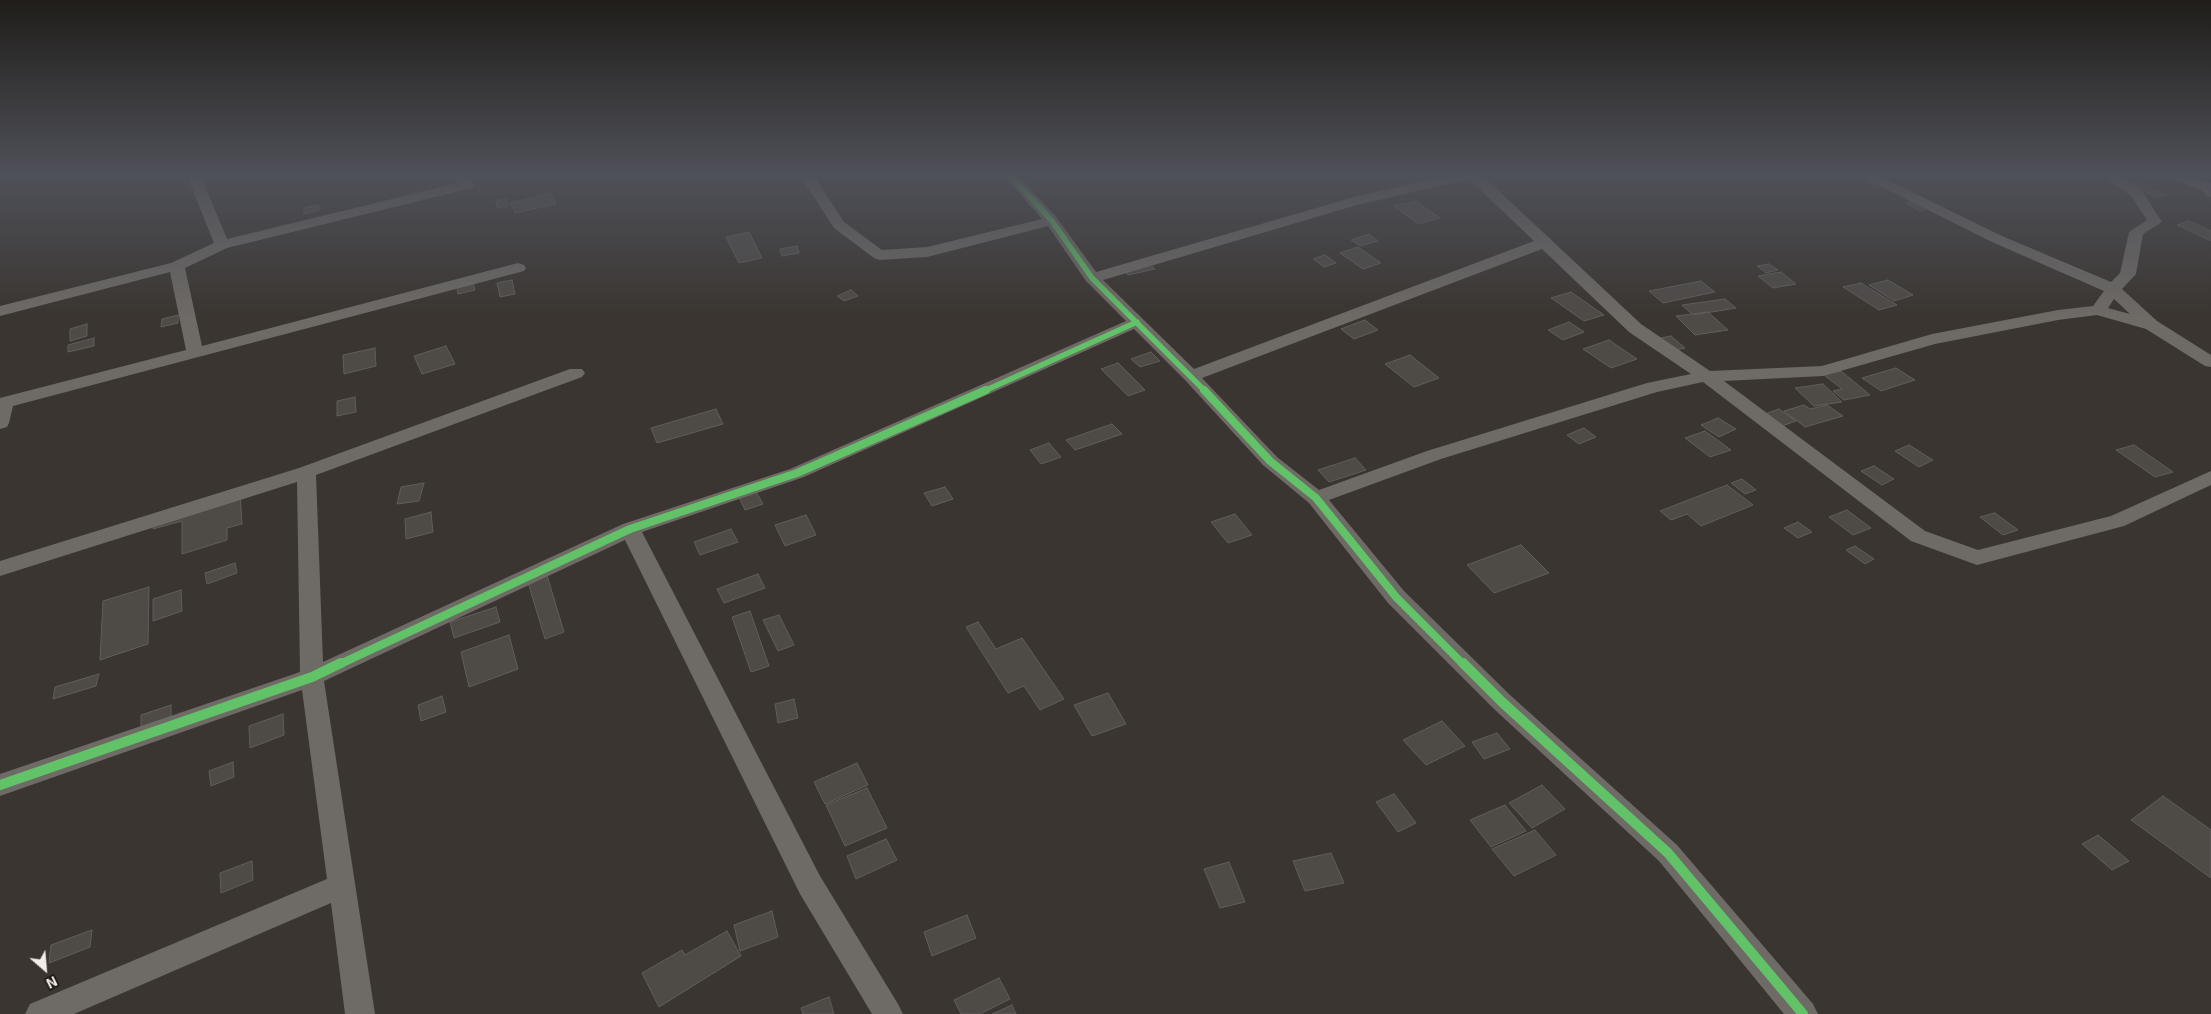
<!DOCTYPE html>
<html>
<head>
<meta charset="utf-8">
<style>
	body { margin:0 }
	#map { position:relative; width:2211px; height:1014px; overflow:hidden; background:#3a3530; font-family:"Exo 2",sans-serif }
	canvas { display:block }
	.north { position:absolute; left:20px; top:944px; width:50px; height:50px; -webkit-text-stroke:4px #211d19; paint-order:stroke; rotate:153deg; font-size:14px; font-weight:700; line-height:20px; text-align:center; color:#f3ede8 }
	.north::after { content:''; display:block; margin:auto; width:18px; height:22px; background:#f3ede8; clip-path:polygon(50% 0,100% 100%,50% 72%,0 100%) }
</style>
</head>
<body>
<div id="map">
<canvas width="2211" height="1014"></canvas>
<div class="north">N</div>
</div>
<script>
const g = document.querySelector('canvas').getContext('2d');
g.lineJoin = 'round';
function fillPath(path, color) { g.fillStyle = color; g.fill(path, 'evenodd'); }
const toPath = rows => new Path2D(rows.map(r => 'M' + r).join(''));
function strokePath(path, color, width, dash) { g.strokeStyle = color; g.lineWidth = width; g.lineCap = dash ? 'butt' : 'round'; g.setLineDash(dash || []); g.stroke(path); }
const building = toPath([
	[2138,182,2167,195,2158,197,2130,185,2138,182],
	[551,193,556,204,515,213,510,203,551,193],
	[506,199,508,206,497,208,496,201,506,199],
	[1416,201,1440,218,1418,224,1394,206,1416,201],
	[1916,201,1930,208,1919,211,1906,203,1916,201],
	[318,205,319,210,304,214,304,208,318,205],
	[2189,221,2211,231,2211,241,2177,225,2189,221],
	[749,232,762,258,739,263,726,237,749,232],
	[1369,234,1378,241,1360,246,1351,240,1369,234],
	[797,246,799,253,782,256,780,249,797,246],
	[1358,247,1381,263,1363,269,1340,253,1358,247],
	[1325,255,1336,263,1324,267,1313,259,1325,255],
	[1148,261,1155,269,1128,275,1121,267,1148,261],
	[1769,264,1778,270,1766,273,1757,266,1769,264],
	[1781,272,1796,284,1773,288,1758,276,1781,272],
	[512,280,515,294,500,297,497,283,512,280],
	[1888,280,1913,295,1894,301,1869,285,1888,280],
	[1701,281,1715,292,1663,303,1649,291,1701,281],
	[473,283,475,290,458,294,457,287,473,283],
	[1861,283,1897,305,1879,310,1843,287,1861,283],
	[851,290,858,296,844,301,837,296,851,290],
	[1571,292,1604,315,1584,321,1551,298,1571,292],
	[1725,299,1736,308,1693,315,1682,305,1725,299],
	[1708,312,1728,330,1695,335,1676,316,1708,312],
	[178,315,178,323,161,327,162,319,178,315],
	[1365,320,1378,330,1354,339,1341,329,1365,320],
	[1569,322,1584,332,1563,340,1548,330,1569,322],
	[87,324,87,336,70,341,70,329,87,324],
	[1671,336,1685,348,1674,350,1661,338,1671,336],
	[94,338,94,346,68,352,68,345,94,338],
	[1609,340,1637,359,1611,368,1583,349,1609,340],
	[446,346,455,364,422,374,414,356,446,346],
	[375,348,376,366,344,374,343,355,375,348],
	[1151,352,1160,361,1140,367,1131,359,1151,352],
	[1410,355,1439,378,1414,387,1385,364,1410,355],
	[1118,363,1145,390,1128,396,1101,369,1118,363],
	[1896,368,1915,380,1881,391,1862,378,1896,368],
	[1841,371,1870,395,1844,400,1833,391,1842,389,1824,375,1841,371],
	[1823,384,1842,402,1814,406,1795,388,1823,384],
	[355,397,356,412,337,416,337,401,355,397],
	[1804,405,1810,409,1827,405,1843,416,1805,427,1784,411,1804,405],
	[716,409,723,424,657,443,651,428,716,409],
	[1779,409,1796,421,1782,426,1765,414,1779,409],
	[1718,418,1736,429,1719,437,1701,425,1718,418],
	[1112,424,1122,434,1075,450,1066,440,1112,424],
	[1584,428,1596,437,1579,444,1567,435,1584,428],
	[1705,431,1731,450,1710,457,1685,438,1705,431],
	[1049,443,1061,457,1041,464,1030,450,1049,443],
	[1909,445,1933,460,1919,467,1895,451,1909,445],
	[2134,445,2173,472,2155,477,2116,450,2134,445],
	[1355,458,1366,470,1329,482,1318,470,1355,458],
	[1874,466,1894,479,1882,485,1861,471,1874,466],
	[1742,479,1756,490,1745,494,1731,483,1742,479],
	[424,483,419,501,397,504,401,487,424,483],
	[1727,485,1753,505,1701,526,1687,514,1671,520,1660,511,1727,485],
	[945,487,953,499,932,506,924,493,945,487],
	[755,490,763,504,745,510,738,495,755,490],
	[240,492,242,524,227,528,227,540,182,554,182,521,153,529,154,517,240,492],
	[1847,510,1871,528,1853,535,1829,517,1847,510],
	[431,512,433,532,406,539,405,519,431,512],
	[1995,513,2018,530,2003,535,1980,517,1995,513],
	[1235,514,1252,535,1228,543,1211,522,1235,514],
	[806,515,816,535,785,546,775,525,806,515],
	[1798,522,1812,532,1798,538,1784,528,1798,522],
	[731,529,738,542,700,555,694,542,731,529],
	[1521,545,1549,573,1494,593,1467,565,1521,545],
	[1855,546,1874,559,1865,564,1846,550,1855,546],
	[235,563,237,573,207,584,205,573,235,563],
	[546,572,564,632,545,639,527,579,546,572],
	[758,574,765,588,724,603,717,589,758,574],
	[149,587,148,644,100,660,103,601,149,587],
	[181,590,182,611,153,621,153,599,181,590],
	[496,607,500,622,454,638,450,622,496,607],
	[750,611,769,666,751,672,732,617,750,611],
	[779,615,794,645,778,651,763,620,779,615],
	[978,622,996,649,1022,638,1064,699,1040,710,1024,686,1008,693,966,627,978,622],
	[509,635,518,669,469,687,461,652,509,635],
	[99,674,96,686,53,699,55,687,99,674],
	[1108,693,1126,724,1092,736,1074,705,1108,693],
	[442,696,446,712,421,721,418,705,442,696],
	[794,699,798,718,778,723,775,704,794,699],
	[171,705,171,718,141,728,141,715,171,705],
	[283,714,284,735,250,748,249,726,283,714],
	[1442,721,1465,746,1426,765,1403,740,1442,721],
	[1497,733,1510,749,1484,759,1472,742,1497,733],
	[233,762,234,777,211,786,209,771,233,762],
	[857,763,868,785,825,804,814,782,857,763],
	[1542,785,1565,809,1532,828,1509,803,1542,785],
	[867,788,887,828,845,846,826,805,867,788],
	[1394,794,1416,823,1398,832,1376,802,1394,794],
	[2163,796,2211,830,2211,878,2131,820,2163,796],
	[1505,805,1526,831,1491,847,1470,820,1505,805],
	[1535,830,1556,855,1514,876,1492,849,1535,830],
	[2098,835,2129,861,2112,870,2082,844,2098,835],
	[886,839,897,860,856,879,847,856,886,839],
	[1331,853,1344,883,1305,891,1293,861,1331,853],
	[252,861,253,880,221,893,220,873,252,861],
	[1229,862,1245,902,1220,908,1204,869,1229,862],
	[772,911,778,937,740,951,734,925,772,911],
	[967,915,976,938,932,956,924,932,967,915],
	[92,930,90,947,49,963,51,945,92,930],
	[727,931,741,956,659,1007,642,973,682,950,685,955,727,931],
	[999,978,1010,999,980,1014,961,1014,954,1000,999,978],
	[829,997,834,1014,803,1014,801,1008,829,997],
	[1012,1005,1016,1014,992,1014,1012,1005]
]);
const minor = toPath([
	[187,176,201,176,227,239,458,183,453,176,468,176,474,185,472,188,227,248,185,268,202,346,518,263,524,265,526,268,524,271,13,406,9,423,7,427,0,429,0,398,186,350,170,272,0,316,0,306,171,263,214,243,187,176],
	[800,176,814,176,844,222,882,250,927,247,1042,219,1004,176,1019,176,1057,218,1096,272,1354,197,1445,176,1483,176,1641,324,1710,371,1822,366,1932,334,2058,310,2093,306,2104,291,1992,242,1860,176,1879,176,2002,236,2111,282,2120,273,2129,232,2147,220,2132,197,2105,176,2122,176,2142,191,2162,222,2143,234,2136,274,2122,289,2157,321,2211,355,2211,367,2205,366,2146,329,2097,315,2058,320,1935,344,1823,376,1724,381,1925,531,1978,550,2111,516,2211,471,2211,485,2124,526,1977,565,1911,541,1703,382,1657,392,1441,459,1329,500,1404,591,1510,695,1677,845,1813,1004,1818,1014,1784,1014,1659,861,1494,709,1388,603,1309,503,1263,465,1185,380,1134,329,804,477,642,532,820,876,898,1004,903,1014,872,1014,800,894,625,540,324,681,375,1014,345,1014,331,903,74,1014,25,1014,30,1004,327,879,302,690,0,796,0,774,300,672,297,482,0,576,0,561,299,468,570,369,582,369,585,373,582,377,316,475,323,662,623,524,790,469,1126,321,1086,281,1048,226,927,257,879,260,874,258,834,228,800,176],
	[1469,179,1534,241,1194,369,1103,280,1357,205,1469,179],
	[1542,249,1629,332,1691,374,1647,383,1427,451,1319,490,1277,457,1202,378,1542,249],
	[2114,299,2130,314,2108,308,2114,299],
	[2168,176,2190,176,2211,183,2211,197,2206,196,2202,190,2170,179,2168,176]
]);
const cyclewayFar2 = toPath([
	[1011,176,1052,221,1092,278,1205,391],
	[984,391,1137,322]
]);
const cyclewayFar1 = toPath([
	[1204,390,1270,461,1316,498,1396,597,1464,665],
	[338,665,630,529,797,473,986,390]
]);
const cycleway = toPath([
	[1463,663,1502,702,1668,853,1803,1014],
	[0,785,312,677,341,663]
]);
fillPath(building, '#4e4a46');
strokePath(building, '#615d5a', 1);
fillPath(minor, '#6e6a66');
strokePath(cyclewayFar2, '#61c268', 5.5);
strokePath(cyclewayFar1, '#61c268', 8);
strokePath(cycleway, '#61c268', 10);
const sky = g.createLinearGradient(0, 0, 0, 318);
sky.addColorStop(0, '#201d1a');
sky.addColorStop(0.55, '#4f5159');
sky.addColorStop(1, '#4f515900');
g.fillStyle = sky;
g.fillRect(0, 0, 2211, 318);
</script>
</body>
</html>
